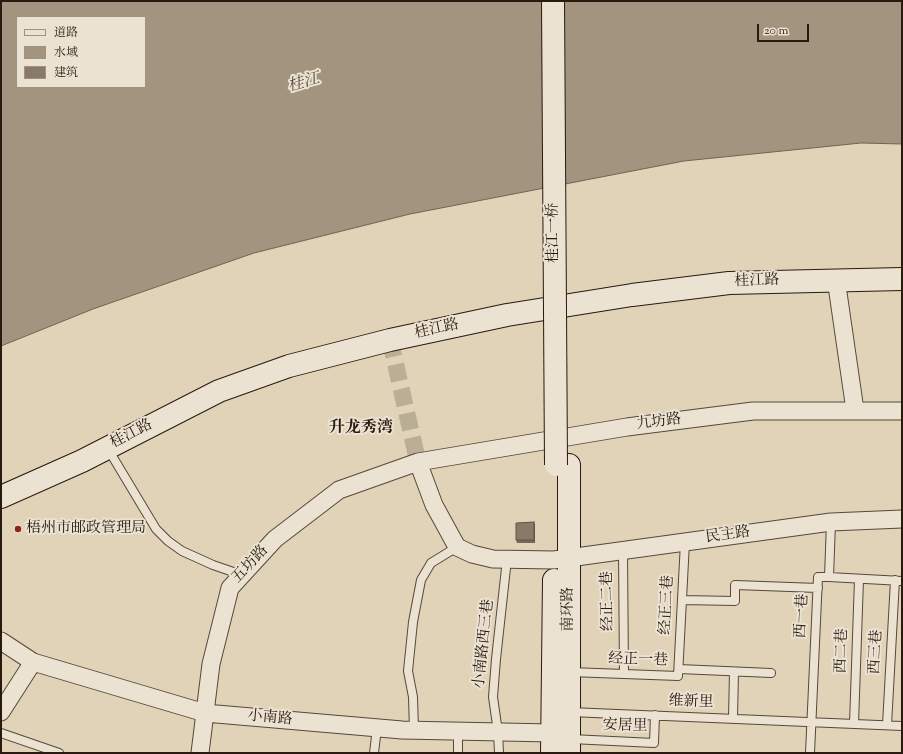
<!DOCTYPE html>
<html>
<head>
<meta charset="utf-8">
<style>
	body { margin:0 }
	#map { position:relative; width:903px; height:754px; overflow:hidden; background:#e0d3b8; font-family:"Sorts Mill Goudy","Noto Serif SC",serif }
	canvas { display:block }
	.frame { position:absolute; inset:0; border:2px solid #29190f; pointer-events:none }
	.legend { position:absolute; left:16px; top:16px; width:130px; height:72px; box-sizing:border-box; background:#ebe2d1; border:1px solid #9d9283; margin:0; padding:5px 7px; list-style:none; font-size:12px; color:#29190f }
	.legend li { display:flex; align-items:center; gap:8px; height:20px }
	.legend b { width:20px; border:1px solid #9d9283 }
	.scale { position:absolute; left:757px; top:24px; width:52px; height:18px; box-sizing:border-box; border:2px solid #29190f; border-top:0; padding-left:5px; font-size:12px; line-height:14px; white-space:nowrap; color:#29190f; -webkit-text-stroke:3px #ebe2d1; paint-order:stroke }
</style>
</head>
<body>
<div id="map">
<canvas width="903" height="754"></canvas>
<div class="frame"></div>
<ul class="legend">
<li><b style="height:5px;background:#ebe2d1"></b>道路</li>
<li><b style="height:11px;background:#a2947f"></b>水域</li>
<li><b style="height:11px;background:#887a67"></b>建筑</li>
</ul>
<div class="scale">20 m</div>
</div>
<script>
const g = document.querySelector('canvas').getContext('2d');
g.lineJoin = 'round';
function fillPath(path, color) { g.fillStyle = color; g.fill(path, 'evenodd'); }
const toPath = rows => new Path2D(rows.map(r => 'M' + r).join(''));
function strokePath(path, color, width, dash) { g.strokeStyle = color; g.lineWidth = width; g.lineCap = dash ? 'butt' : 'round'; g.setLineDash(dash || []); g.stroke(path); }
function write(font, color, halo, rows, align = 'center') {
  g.font = font + ' "Sorts Mill Goudy","Noto Serif SC",serif'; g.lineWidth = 4; g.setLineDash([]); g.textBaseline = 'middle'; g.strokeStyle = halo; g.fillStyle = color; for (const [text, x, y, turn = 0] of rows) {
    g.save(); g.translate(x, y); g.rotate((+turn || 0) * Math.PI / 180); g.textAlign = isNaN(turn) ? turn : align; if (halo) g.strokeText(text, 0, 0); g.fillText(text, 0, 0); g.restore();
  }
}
const water = toPath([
	[1,1,902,1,902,144,861,143,684,161,410,214,254,253,93,309,1,346,1,1],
	[17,17,145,17,145,87,17,87,17,17]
]);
const streetTunnel = toPath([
	[390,340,418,462]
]);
const lane = toPath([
	[108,449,156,529,168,541,182,551,213,565,242,575],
	[623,551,624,674],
	[829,577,902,581],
	[682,600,735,601,735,585,818,588],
	[679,669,771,673],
	[570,672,678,676,685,542],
	[570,712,902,726],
	[733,718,734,672],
	[854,724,859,579],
	[887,725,895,580],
	[414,730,413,697,408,671,413,622,421,580,431,563,457,547],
	[1,733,59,753],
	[571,739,654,743,655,715],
	[374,753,377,728],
	[458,753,458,731],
	[499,753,498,732,493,697,496,659,507,559],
	[810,753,818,577,829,577,831,522]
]);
const street = toPath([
	[836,279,855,410],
	[418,462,434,505,457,547,472,554,493,559,554,560,831,522,902,519],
	[1,641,33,662,205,713,402,730,552,733],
	[1,712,33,662],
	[200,753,211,664,230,588,275,539,339,490,418,462,627,427,753,411,902,411]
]);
const secondary = toPath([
	[569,465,569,753],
	[1,497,82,461,219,391,289,366,390,340,507,315,632,295,729,283,902,279],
	[552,753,554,580]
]);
const secondaryBridge = toPath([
	[553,1,556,465]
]);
const wall = toPath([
	[535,525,535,543,517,543,516,540]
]);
const shadedWall = toPath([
	[534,522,535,525,535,543,534,540]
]);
const building = toPath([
	[534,522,534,540,516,540,516,523,534,522]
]);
const markers = [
	[18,529,4,"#8f2418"]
];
const streetNames = [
	["桂江一桥",554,233,-90],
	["桂江路",757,282,-2],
	["桂江路",437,330,-12],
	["九坊路",659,423,-7],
	["桂江路",132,435,-27],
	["民主路",728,536,-8],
	["五坊路",251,565,-47],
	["经正二巷",609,601,-91],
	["经正三巷",668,605,-87],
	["南环路",569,609,-90],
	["西一巷",803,616,-87],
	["小南路西三巷",485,644,-84],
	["西二巷",843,651,-88],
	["西三巷",877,652,-87],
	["经正一巷",638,661,2],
	["维新里",691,703,2],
	["小南路",270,719,5],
	["安居里",625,727,1]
];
const poiNames = [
	["梧州市邮政管理局",26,529]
];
const waterNames = [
	["桂江",304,84,-15]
];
const neighbourhoodNames = [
	["升龙秀湾",361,429]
];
fillPath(water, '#a2947f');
strokePath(water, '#726352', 1);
strokePath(streetTunnel, '#bbae96', 17, [17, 8]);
strokePath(lane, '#574839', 10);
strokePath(street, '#574839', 19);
strokePath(secondary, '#29190f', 24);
strokePath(lane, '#ebe2d1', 8);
strokePath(street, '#ebe2d1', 17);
strokePath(secondary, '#ebe2d1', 22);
strokePath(secondaryBridge, '#29190f', 24, []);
strokePath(secondaryBridge, '#ebe2d1', 22);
fillPath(wall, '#756959');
fillPath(shadedWall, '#5f5548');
fillPath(building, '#887a67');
strokePath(building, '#5f5548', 1);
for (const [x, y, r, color] of markers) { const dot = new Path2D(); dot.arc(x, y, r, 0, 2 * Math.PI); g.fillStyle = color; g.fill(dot); strokePath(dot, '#ebe2d1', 1.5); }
write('15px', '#29190f', '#ebe2d1', streetNames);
write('15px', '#29190f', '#ebe2d1', poiNames, 'left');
write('italic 16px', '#594a3c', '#ebe2d1', waterNames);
write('bold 16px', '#29190f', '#ebe2d1', neighbourhoodNames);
</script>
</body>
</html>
